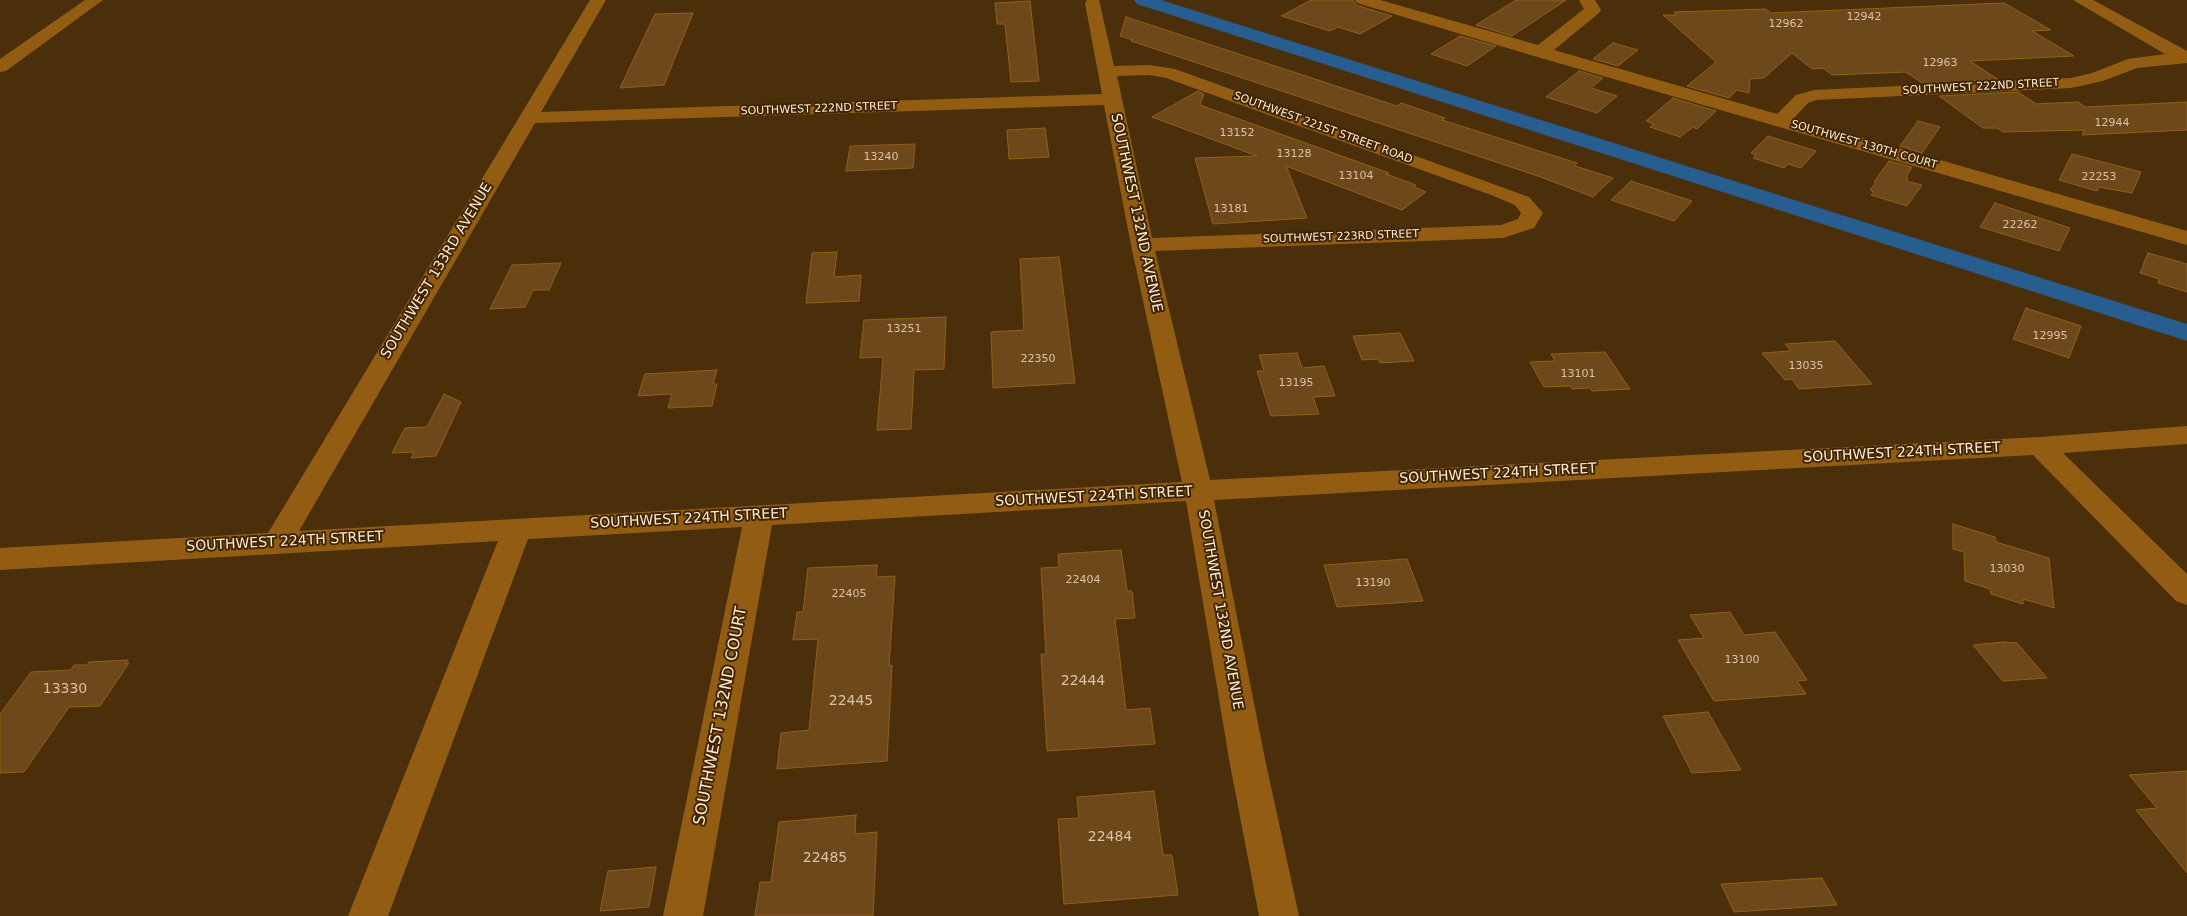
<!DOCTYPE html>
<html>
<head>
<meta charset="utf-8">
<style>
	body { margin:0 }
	canvas { display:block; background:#4b2f0a }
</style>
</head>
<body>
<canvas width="2187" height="916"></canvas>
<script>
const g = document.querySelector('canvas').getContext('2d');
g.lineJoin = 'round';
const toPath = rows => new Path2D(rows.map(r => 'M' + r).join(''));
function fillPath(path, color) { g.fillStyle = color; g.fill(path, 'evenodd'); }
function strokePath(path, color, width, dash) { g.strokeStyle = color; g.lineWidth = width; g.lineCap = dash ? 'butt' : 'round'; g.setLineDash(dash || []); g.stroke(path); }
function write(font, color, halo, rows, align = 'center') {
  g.font = font + ' "DejaVu Sans",sans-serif'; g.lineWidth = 4; g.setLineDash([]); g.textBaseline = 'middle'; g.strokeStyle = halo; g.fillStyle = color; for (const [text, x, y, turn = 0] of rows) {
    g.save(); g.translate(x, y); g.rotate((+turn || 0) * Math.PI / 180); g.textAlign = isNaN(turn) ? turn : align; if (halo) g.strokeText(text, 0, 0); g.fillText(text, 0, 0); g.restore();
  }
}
const canal = toPath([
	[1134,0,1161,0,2187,324,2187,341,1137,4,1134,0]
]);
const building = toPath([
	[1311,0,1353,0,1356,5,1392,16,1360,34,1338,27,1330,31,1281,16,1311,0],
	[1516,0,1566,0,1512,36,1476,25,1516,0],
	[1030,1,1039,81,1011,82,1005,24,997,24,995,3,1030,1],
	[2004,3,2051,30,2032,31,2074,56,1970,61,1999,80,1922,83,1906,72,1832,75,1823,68,1812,69,1792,53,1764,78,1750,79,1749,93,1737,90,1729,98,1687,86,1716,62,1663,15,1676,15,1674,12,1766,9,1771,13,2004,3],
	[693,13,664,85,620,88,655,14,693,13],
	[1126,17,1397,106,1401,103,1445,118,1442,120,1577,163,1575,166,1613,178,1593,197,1538,176,1131,41,1133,40,1120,36,1126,17],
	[1460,36,1496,46,1467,66,1431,54,1460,36],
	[1613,43,1638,50,1618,66,1593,59,1613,43],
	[1579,71,1603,78,1591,88,1617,96,1597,113,1546,97,1579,71],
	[1198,91,1204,94,1200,105,1389,173,1386,174,1416,185,1414,187,1426,192,1402,210,1286,166,1307,218,1213,224,1195,158,1257,156,1152,117,1198,91],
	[2018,92,2036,104,2078,102,2085,107,2187,102,2187,130,2082,135,2084,130,2003,132,1997,128,1983,128,1939,96,2018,92],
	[1673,98,1716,111,1697,129,1693,127,1680,137,1650,127,1654,124,1646,121,1673,98],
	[1918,121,1940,127,1922,153,1900,146,1918,121],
	[1045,128,1049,157,1009,159,1007,130,1045,128],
	[1768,136,1816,151,1801,168,1788,164,1784,168,1753,158,1756,155,1751,153,1768,136],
	[915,144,913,168,846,171,850,146,915,144],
	[2072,154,2141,172,2132,193,2099,187,2097,191,2059,180,2072,154],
	[1889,161,1912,167,1906,177,1908,178,1906,181,1922,185,1907,206,1871,195,1874,192,1870,190,1876,182,1874,182,1889,161],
	[1631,181,1692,201,1674,221,1611,200,1631,181],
	[1995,203,2070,228,2059,251,1980,227,1995,203],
	[837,252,834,277,861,275,859,301,806,303,812,253,837,252],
	[2148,253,2187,264,2187,292,2158,283,2159,279,2140,273,2148,253],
	[1059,257,1075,383,993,388,991,332,1024,330,1020,259,1059,257],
	[561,263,549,290,533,290,525,307,490,309,512,265,561,263],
	[2026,308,2081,326,2069,358,2013,339,2026,308],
	[946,317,944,369,914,370,911,429,877,430,883,357,860,358,864,320,946,317],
	[1400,333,1414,361,1380,363,1378,359,1362,360,1353,336,1400,333],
	[1835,341,1872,384,1799,389,1792,379,1785,380,1762,353,1791,351,1785,344,1835,341],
	[1605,352,1630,389,1592,391,1590,388,1572,389,1570,386,1544,387,1530,362,1555,361,1551,354,1605,352],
	[1297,353,1302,368,1324,366,1335,396,1313,397,1319,414,1271,416,1257,371,1264,371,1259,355,1297,353],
	[717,370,713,384,717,384,712,406,668,408,672,394,638,396,645,374,717,370],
	[444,394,461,402,436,456,411,458,414,452,392,453,405,428,427,427,444,394],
	[1953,524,1995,537,1996,542,2049,558,2054,608,2023,599,2023,604,1991,594,1990,589,1965,581,1964,552,1953,549,1953,524],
	[1121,550,1127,591,1132,591,1135,618,1115,619,1126,710,1150,708,1155,744,1047,751,1041,654,1046,654,1041,568,1059,567,1058,554,1121,550],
	[1407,559,1423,601,1337,607,1324,565,1407,559],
	[877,565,876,577,895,576,889,666,892,665,887,761,777,769,781,733,809,730,818,639,793,640,797,612,803,612,808,568,877,565],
	[1730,612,1744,635,1775,632,1807,680,1797,681,1806,694,1714,701,1678,640,1704,638,1690,615,1730,612],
	[2004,642,2017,643,2047,678,2003,681,1973,645,2004,642],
	[128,660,125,663,129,663,100,706,69,707,24,772,0,773,0,714,31,672,71,670,74,665,87,665,89,662,128,660],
	[1708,712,1741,770,1692,773,1663,716,1708,712],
	[2187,771,2187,873,2136,810,2157,808,2129,775,2187,771],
	[1154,791,1163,855,1172,855,1178,895,1064,904,1058,819,1079,818,1077,797,1154,791],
	[856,815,855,834,877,832,873,916,755,916,760,882,771,882,779,822,856,815],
	[656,867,649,907,600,911,608,871,656,867],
	[1822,878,1837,905,1734,912,1721,884,1822,878]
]);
const minor = toPath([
	[85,0,103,0,6,71,0,72,0,59,85,0],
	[590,0,606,0,541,112,1102,94,1085,3,1087,0,1099,0,1114,66,1149,65,1175,69,1529,197,1543,213,1534,228,1503,238,1155,251,1210,480,2040,437,2187,426,2187,444,2063,453,2187,574,2187,605,2176,601,2033,455,1214,500,1265,759,1299,916,1259,916,1229,759,1186,501,772,525,703,916,663,916,742,527,528,539,388,916,348,916,498,541,0,570,0,548,268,533,590,0],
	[1149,75,1166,78,1491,195,1515,205,1521,213,1518,219,1501,225,1152,238,1117,76,1149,75],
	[1104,105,1131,245,1182,482,299,531,535,123,1104,105],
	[1355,0,1380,0,1538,45,1584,9,1579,0,1595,0,1601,10,1599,13,1554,50,1777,114,1796,95,1814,90,2071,78,2092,73,2128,59,2165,54,2073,0,2093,0,2187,51,2187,63,2137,68,2103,81,2071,88,1816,100,1808,103,1794,118,2187,231,2187,245,1534,56,1357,3,1355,0]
]);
const numberNames = [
	["12942",1864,17],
	["12962",1786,24],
	["12963",1940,63],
	["12944",2112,123],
	["13152",1237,133],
	["13128",1294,154],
	["13240",881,157],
	["13104",1356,176],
	["22253",2099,177],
	["13181",1231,209],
	["22262",2020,225],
	["13251",904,329],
	["12995",2050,336],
	["22350",1038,359],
	["13035",1806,366],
	["13101",1578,374],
	["13195",1296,383],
	["13030",2007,569],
	["22404",1083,580],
	["13190",1373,583],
	["22405",849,594],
	["13100",1742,660]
];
const farStreetnames = [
	["SOUTHWEST 222ND STREET",1981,87,-3],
	["SOUTHWEST 222ND STREET",819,109,-2],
	["SOUTHWEST 221ST STREET ROAD",1323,128,20],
	["SOUTHWEST 130TH COURT",1864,145,16],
	["SOUTHWEST 223RD STREET",1341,237,-2]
];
const streetNames = [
	["SOUTHWEST 132ND AVENUE",1136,213,78],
	["SOUTHWEST 133RD AVENUE",437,271,-59],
	["SOUTHWEST 224TH STREET",1902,453,-3],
	["SOUTHWEST 224TH STREET",1498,474,-3],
	["SOUTHWEST 224TH STREET",1094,497,-3],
	["SOUTHWEST 224TH STREET",689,519,-3],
	["SOUTHWEST 224TH STREET",285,542,-3],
	["SOUTHWEST 132ND AVENUE",1220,610,80]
];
const nearNumbernames = [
	["22444",1083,681],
	["13330",65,689],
	["22445",851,701],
	["22484",1110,837],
	["22485",825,858]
];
const nearStreetnames = [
	["SOUTHWEST 132ND COURT",721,716,-79]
];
fillPath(canal, '#275d8f');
fillPath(building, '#6d481a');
strokePath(building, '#935f15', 1);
fillPath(minor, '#925d13');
write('11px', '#d9c2a8', null, numberNames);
write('11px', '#fdebd7', '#402500', farStreetnames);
write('14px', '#fdebd7', '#402500', streetNames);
write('14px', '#d9c2a8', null, nearNumbernames);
write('16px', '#fdebd7', '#402500', nearStreetnames);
</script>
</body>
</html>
